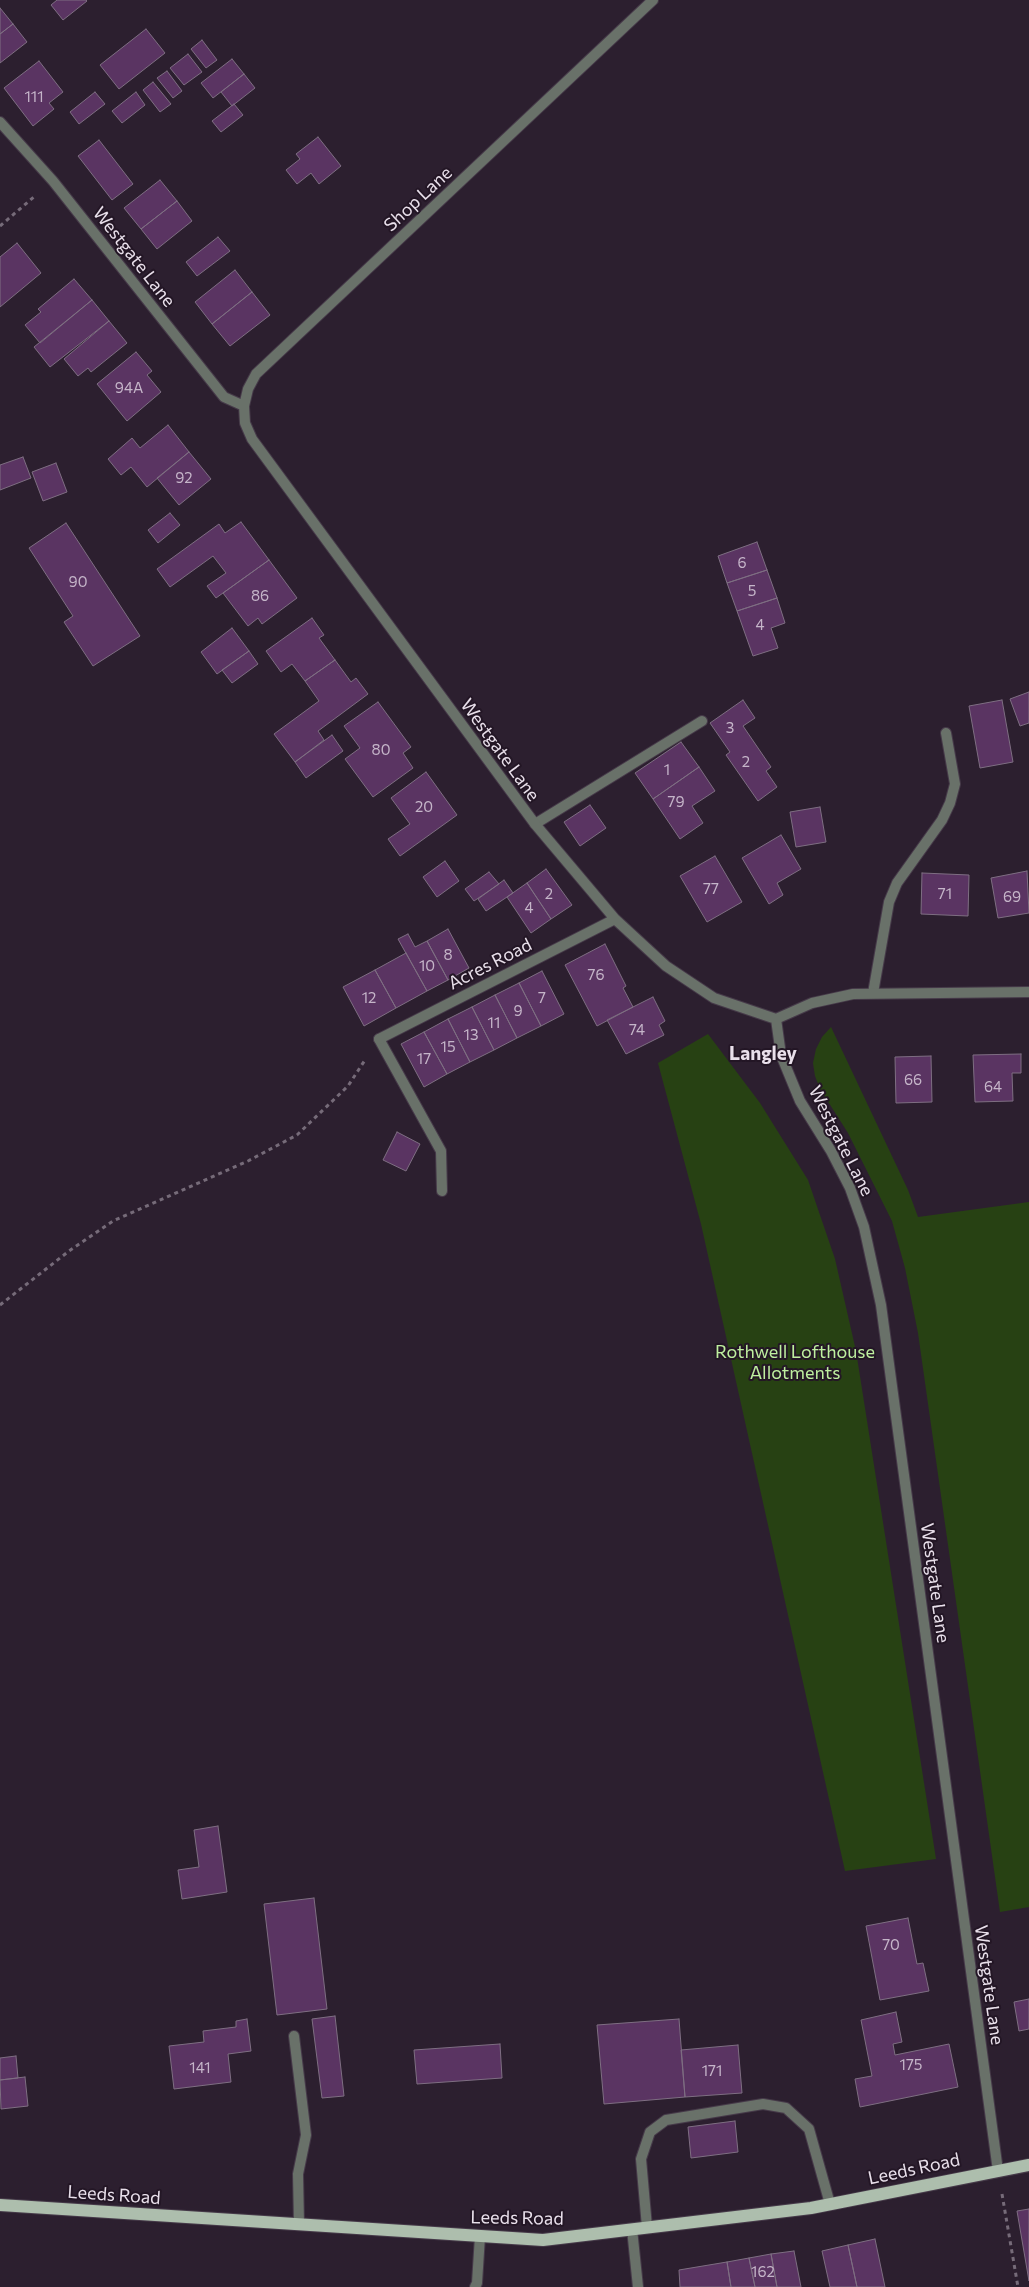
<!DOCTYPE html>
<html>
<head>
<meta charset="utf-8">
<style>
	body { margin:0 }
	canvas { display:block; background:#2c1f2f }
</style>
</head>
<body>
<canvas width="1029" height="2287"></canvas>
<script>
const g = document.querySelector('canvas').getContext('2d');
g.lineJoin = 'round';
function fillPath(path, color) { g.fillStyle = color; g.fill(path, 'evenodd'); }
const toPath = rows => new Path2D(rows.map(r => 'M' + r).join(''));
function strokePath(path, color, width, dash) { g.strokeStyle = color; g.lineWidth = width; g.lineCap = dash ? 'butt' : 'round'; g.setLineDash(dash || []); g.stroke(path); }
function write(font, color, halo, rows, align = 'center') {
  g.font = font + ' Commissioner,sans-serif'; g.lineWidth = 4; g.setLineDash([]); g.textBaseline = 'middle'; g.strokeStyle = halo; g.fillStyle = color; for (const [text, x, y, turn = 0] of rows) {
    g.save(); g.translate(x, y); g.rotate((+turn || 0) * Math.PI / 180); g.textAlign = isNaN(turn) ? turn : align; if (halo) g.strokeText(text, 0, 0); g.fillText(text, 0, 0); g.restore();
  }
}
const green = toPath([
	[831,1027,908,1190,918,1217,1029,1202,1029,1907,1000,1912,918,1333,905,1268,892,1221,848,1133,820,1089,815,1076,813,1063,816,1049,822,1037],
	[708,1034,760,1103,808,1180,835,1259,856,1351,936,1859,845,1871,701,1224,658,1063]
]);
const building = toPath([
	[57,0,86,0,87,1,63,20,51,5,57,0],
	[0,8,13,24,0,34,0,8],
	[13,24,27,42,0,63,0,34,13,24],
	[146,29,165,53,119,89,100,65,146,29],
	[202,40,217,60,206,68,191,49,202,40],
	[188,54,202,72,184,85,170,68,188,54],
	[232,59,244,74,213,98,201,83,232,59],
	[39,61,63,92,49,103,54,109,33,126,4,88,39,61],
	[167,71,182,91,173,98,157,78,167,71],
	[244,74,255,88,232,106,221,92,244,74],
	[153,82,171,104,160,112,143,90,153,82],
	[95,92,105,104,79,124,70,112,95,92],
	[136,92,145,105,122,123,112,111,136,92],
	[234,104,243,115,221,132,212,121,234,104],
	[318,137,341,166,319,184,311,173,297,184,286,170,300,159,296,154,318,137],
	[99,140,133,184,112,200,78,156,99,140],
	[160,180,177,201,141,229,124,208,160,180],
	[177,201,192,221,157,249,141,229,177,201],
	[218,237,230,251,197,276,186,262,218,237],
	[17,243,41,273,0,307,0,257,17,243],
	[235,270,252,292,212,324,195,302,235,270],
	[74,279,92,300,40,343,25,325,41,312,38,309,74,279],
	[252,292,270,315,230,346,212,324,252,292],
	[92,300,109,321,50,367,34,347,92,300],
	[109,321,127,343,91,372,88,368,78,376,64,359,109,321],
	[136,352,152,371,147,375,161,392,127,421,97,384,136,352],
	[168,425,189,452,147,487,131,467,121,475,108,459,132,438,140,448,168,425],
	[189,452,211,479,179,505,157,478,189,452],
	[23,457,31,478,0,490,0,465,23,457],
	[56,463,67,492,43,501,32,472,56,463],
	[170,513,180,525,158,543,148,530,170,513],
	[241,522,269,560,216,598,207,586,226,573,213,556,170,587,157,569,219,524,225,533,241,522],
	[66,523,140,636,93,666,64,622,73,616,29,548,66,523],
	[757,542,767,570,727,583,718,556,757,542],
	[269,560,297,598,262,624,258,618,248,626,223,593,269,560],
	[767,570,777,598,737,611,727,583,767,570],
	[777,598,785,623,771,628,778,648,753,656,737,611,777,598],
	[312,618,324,635,319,638,335,660,305,681,292,664,281,672,266,651,312,618],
	[232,628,249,651,217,674,201,652,232,628],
	[249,651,258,664,232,683,222,670,249,651],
	[335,660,351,682,356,678,368,694,318,731,324,740,295,762,274,734,319,701,305,681,335,660],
	[1029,692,1029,723,1020,726,1010,699,1029,692],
	[743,700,755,718,743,726,771,767,766,771,777,787,758,801,726,755,730,752,710,723,743,700],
	[1002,700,1013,762,980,768,969,706,1002,700],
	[378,702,411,747,403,753,413,768,373,797,345,759,360,748,344,726,378,702],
	[332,735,343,751,306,778,295,762,332,735],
	[681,742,699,767,653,799,635,773,681,742],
	[699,767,715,791,692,806,703,823,680,839,653,799,699,767],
	[426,772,457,815,400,856,388,839,410,824,391,798,426,772],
	[590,805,606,828,580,846,564,822,590,805],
	[820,807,826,842,796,847,790,812,820,807],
	[781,835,801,869,777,883,783,895,769,904,742,858,781,835],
	[715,856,742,902,707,922,680,876,715,856],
	[445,861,459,881,437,897,423,877,445,861],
	[546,869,572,905,551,919,527,883,546,869],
	[1027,871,1029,913,998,918,991,878,1027,871],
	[489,872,499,884,474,901,465,889,489,872],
	[922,873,969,875,968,916,921,914,922,873],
	[504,880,513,893,486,911,478,899,504,880],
	[527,883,551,919,531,933,507,897,527,883],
	[448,929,469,968,448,980,427,941,448,929],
	[408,934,415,947,427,941,448,980,427,991,398,939,408,934],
	[605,944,626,986,623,988,633,1007,597,1026,565,965,605,944],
	[406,953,427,991,396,1008,375,970,406,953],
	[375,970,396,1008,364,1026,343,987,375,970],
	[542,971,564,1014,541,1026,519,983,542,971],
	[519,983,541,1026,517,1038,495,995,519,983],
	[495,995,517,1038,494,1050,472,1007,495,995],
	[653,997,665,1021,659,1025,664,1035,626,1054,607,1020,653,997],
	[472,1007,494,1050,470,1062,448,1019,472,1007],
	[448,1019,470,1062,447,1074,424,1032,448,1019],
	[424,1032,447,1074,424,1087,401,1044,424,1032],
	[1021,1054,1021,1073,1012,1073,1013,1101,975,1102,973,1055,1021,1054],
	[931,1056,932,1102,896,1103,895,1057,931,1056],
	[397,1132,420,1144,406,1171,383,1160,397,1132],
	[218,1826,227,1892,182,1899,178,1870,199,1867,194,1830,218,1826],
	[314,1898,327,2009,277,2015,264,1904,314,1898],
	[908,1918,917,1964,923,1963,929,1991,880,2000,866,1926,908,1918],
	[1029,1999,1029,2029,1019,2031,1014,2002,1029,1999],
	[896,2012,902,2042,893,2044,895,2055,949,2044,958,2087,860,2107,855,2079,872,2076,861,2020,896,2012],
	[335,2016,344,2096,322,2098,312,2019,335,2016],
	[247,2019,251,2051,228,2054,231,2082,174,2089,169,2046,204,2042,203,2031,236,2027,236,2021,247,2019],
	[679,2019,685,2097,604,2104,597,2025,679,2019],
	[500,2044,502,2078,417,2084,414,2050,500,2044],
	[738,2045,742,2093,685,2097,681,2050,738,2045],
	[16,2056,18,2078,0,2080,0,2058,16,2056],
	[25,2077,28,2106,1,2109,0,2080,25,2077],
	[735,2121,738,2152,691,2158,688,2127,735,2121],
	[1029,2209,1029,2281,1017,2211,1029,2209],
	[875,2239,885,2287,857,2287,848,2245,875,2239],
	[848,2245,857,2287,830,2287,822,2251,848,2245],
	[794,2251,801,2287,777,2287,771,2254,794,2251],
	[771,2254,777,2287,755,2287,749,2258,771,2254],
	[749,2258,755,2287,731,2287,727,2262,749,2258],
	[727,2262,731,2287,680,2287,679,2270,727,2262]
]);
const path = toPath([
	[0,226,35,196],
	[0,1305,69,1251,113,1221,248,1161,297,1135,348,1086,365,1060],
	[1002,2194,1018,2287]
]);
const service = toPath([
	[535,824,702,721],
	[873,993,889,902,897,883,942,820,950,803,955,784,946,733],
	[379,1039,441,1151,442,1191],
	[294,2036,306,2135,298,2174,299,2224],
	[647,2227,641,2159,650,2132,666,2120,763,2104,786,2108,809,2129,830,2204],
	[632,2229,638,2287],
	[475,2287,477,2283,480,2236]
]);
const minor = toPath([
	[653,0,256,374,248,389,244,406,245,423,252,439,535,824,615,919,666,966,714,998,776,1019,812,1003,853,994,1029,992],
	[0,122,53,181,224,397,244,406],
	[776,1019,781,1055,800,1101,831,1151,850,1188,864,1227,881,1305,998,2171],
	[379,1039,615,919]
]);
const primary = toPath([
	[0,2205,543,2240,811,2208,1029,2165]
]);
const numberNames = [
	["111",34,97],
	["94A",129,388],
	["92",184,478],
	["6",742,563],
	["90",78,582],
	["5",752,591],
	["86",260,596],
	["4",760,625],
	["3",730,728],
	["80",381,750],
	["2",746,762],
	["1",667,770],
	["79",676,802],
	["20",424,807],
	["77",711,889],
	["2",549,894],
	["71",945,894],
	["69",1012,897],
	["4",529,908],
	["8",448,955],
	["10",427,966],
	["76",596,975],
	["12",369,998],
	["7",542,998],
	["9",518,1011],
	["11",494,1023],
	["74",637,1030],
	["13",471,1035],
	["15",448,1047],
	["17",424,1059],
	["66",913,1080],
	["64",993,1087],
	["70",891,1945],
	["175",911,2065],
	["141",200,2068],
	["171",712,2071],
	["162",763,2272]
];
const streetNames = [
	["Shop Lane",418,199,-43],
	["Westgate Lane",134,257,52],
	["Westgate Lane",500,750,54],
	["Acres Road",490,964,-27],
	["Westgate Lane",841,1141,63],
	["Westgate Lane",935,1583,82],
	["Westgate Lane",989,1985,82],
	["Leeds Road",914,2169,-12],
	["Leeds Road",114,2195,4],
	["Leeds Road",517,2218,1]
];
const parkNames = [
	["Rothwell Lofthouse",795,1352],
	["Allotments",795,1373]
];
const neighbourhoodNames = [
	["Langley",763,1054]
];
fillPath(green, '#274113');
fillPath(building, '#5a3462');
strokePath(building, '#7e6e82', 1);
strokePath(service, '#463a49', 12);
strokePath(minor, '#463a49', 12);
strokePath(primary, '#463a49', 14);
strokePath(path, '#766b79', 3, [4, 4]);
strokePath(service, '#697169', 10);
strokePath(minor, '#697169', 10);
strokePath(primary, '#adbead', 12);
write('15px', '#c5b5c9', null, numberNames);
write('18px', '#e9e0eb', '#231625', streetNames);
write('18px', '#beef9f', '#231625', parkNames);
write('bold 19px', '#e9e0eb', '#231625', neighbourhoodNames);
</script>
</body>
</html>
